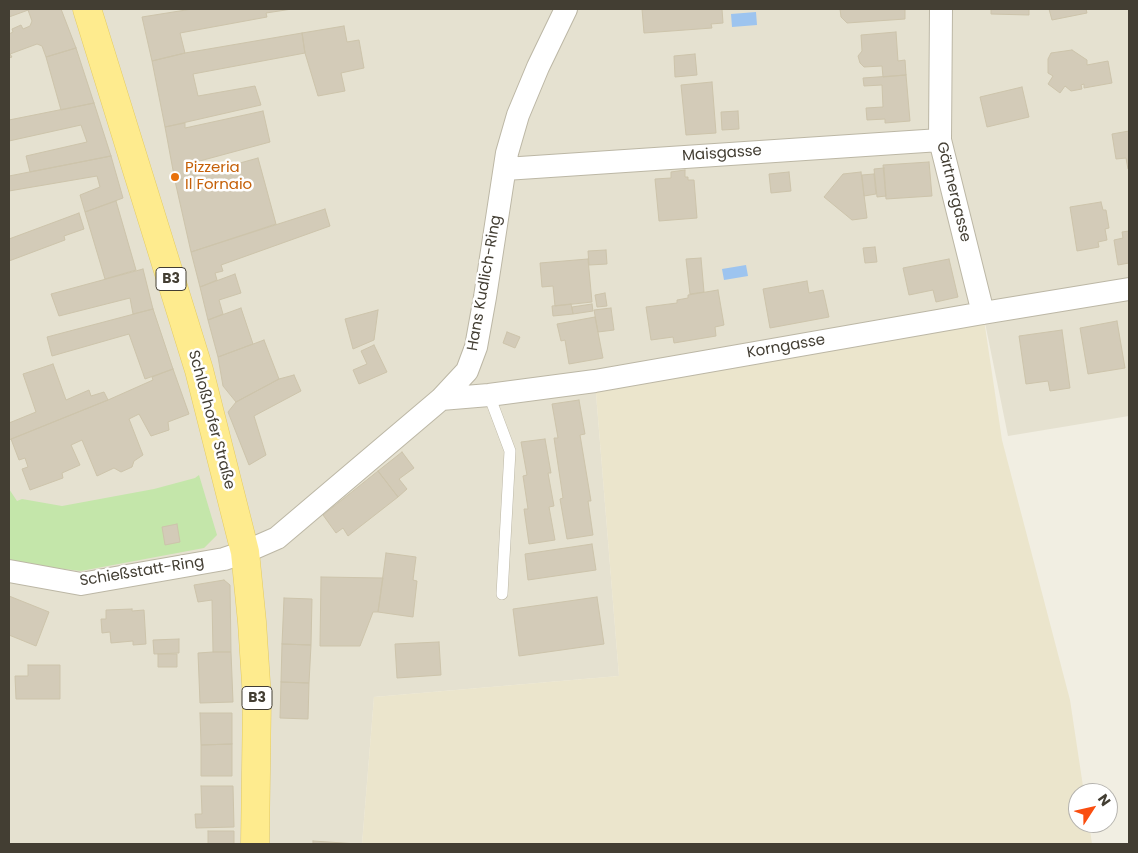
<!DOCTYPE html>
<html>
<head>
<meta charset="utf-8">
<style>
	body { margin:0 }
	#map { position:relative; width:1138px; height:853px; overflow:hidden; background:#f1eee2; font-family:Poppins,sans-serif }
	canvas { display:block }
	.frame { position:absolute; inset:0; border:10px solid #433e33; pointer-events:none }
	.north { position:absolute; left:1068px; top:783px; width:50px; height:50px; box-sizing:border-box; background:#fff; border:1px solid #b4b2ad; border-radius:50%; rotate:55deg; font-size:14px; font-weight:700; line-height:20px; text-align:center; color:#433e33 }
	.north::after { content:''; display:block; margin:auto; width:18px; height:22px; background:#fa4e10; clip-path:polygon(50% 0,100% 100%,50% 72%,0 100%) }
</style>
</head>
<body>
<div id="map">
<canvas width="1138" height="853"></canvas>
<div class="frame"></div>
<div class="north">N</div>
</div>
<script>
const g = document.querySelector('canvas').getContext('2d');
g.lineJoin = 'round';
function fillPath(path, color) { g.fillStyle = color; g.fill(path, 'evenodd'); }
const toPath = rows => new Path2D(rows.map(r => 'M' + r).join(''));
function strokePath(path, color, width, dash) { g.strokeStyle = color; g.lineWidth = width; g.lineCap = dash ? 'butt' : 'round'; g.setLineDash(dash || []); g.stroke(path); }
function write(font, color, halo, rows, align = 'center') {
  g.font = font + ' Poppins,sans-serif'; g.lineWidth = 5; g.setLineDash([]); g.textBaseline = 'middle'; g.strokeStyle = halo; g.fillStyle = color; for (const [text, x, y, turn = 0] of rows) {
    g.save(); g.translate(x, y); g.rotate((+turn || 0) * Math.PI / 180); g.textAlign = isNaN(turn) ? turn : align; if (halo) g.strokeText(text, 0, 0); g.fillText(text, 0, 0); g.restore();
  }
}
const residential = toPath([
	[9,9,1129,9,1129,416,1008,436,983,313,595,381,619,676,374,697,362,844,9,844]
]);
const education = toPath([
	[983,313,1002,440,1070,700,1084,793,1078,793,1078,823,1089,823,1092,844,362,844,374,697,619,676,595,381]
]);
const green = toPath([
	[199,475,217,535,204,548,81,571,22,564,9,559,9,489,17,501,22,499,62,506,154,489,195,478]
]);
const water = toPath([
	[756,12,757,25,732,27,731,14],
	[746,265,748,276,724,280,722,269]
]);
const building = toPath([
	[9,9,31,9,9,17,9,9],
	[31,9,61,9,76,48,46,57,42,46,37,44,10,54,12,57,9,58,9,34,13,32,12,29,21,25,23,29,30,26,32,21,28,10,31,9],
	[192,9,292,9,266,13,267,17,180,33,185,53,152,61,142,17,192,9],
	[642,9,722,9,723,23,711,24,712,28,644,33,642,9],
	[840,9,905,9,905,19,847,23,841,17,840,9],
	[991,9,1029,9,1029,15,991,14,991,9],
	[1049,9,1086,9,1087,13,1052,20,1049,9],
	[344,26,347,42,359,40,364,68,341,73,345,91,318,96,305,53,302,33,344,26],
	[896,32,898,61,905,60,906,75,883,77,882,66,864,67,860,63,858,56,862,51,861,35,896,32],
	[302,33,305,53,193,74,198,96,255,86,261,105,165,127,152,61,185,53,302,33],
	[76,48,94,103,61,110,46,57,76,48],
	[1072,50,1087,60,1087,65,1108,61,1112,83,1084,88,1084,84,1081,85,1082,89,1071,91,1065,86,1060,93,1048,84,1053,76,1048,73,1048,59,1051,53,1072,50],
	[695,54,697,75,675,77,674,56,695,54],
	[906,75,910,121,885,123,885,119,867,120,866,108,883,107,882,85,864,86,863,78,906,75],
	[712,82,716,133,686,135,681,85,712,82],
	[1022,87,1029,117,987,127,980,97,1022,87],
	[94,103,111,156,30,172,26,156,87,142,81,125,9,141,9,120,94,103],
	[263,111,270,142,196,162,198,174,175,181,165,127,185,123,185,128,263,111],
	[738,111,739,129,722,130,721,112,738,111],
	[1129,131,1129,169,1128,169,1126,158,1116,159,1112,134,1129,131],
	[111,156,123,198,85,212,80,195,100,187,97,176,9,191,9,176,111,156],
	[258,158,276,224,191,252,175,181,258,158],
	[929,162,932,196,886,199,883,165,929,162],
	[884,168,886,196,877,197,874,169,884,168],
	[685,170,685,177,688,177,688,180,694,180,697,218,659,221,655,179,671,178,671,172,685,170],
	[789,172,791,191,771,193,769,174,789,172],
	[861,172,867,218,852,220,824,197,843,174,861,172],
	[874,174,876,194,864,196,862,175,874,174],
	[116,201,136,270,105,279,85,212,116,201],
	[1101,202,1103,210,1106,210,1109,228,1105,229,1107,240,1098,242,1099,247,1077,251,1070,207,1101,202],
	[325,209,330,226,221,265,223,271,215,273,217,280,200,287,191,252,325,209],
	[79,213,84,229,64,236,65,240,9,261,9,239,79,213],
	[1129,231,1129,263,1118,265,1114,240,1123,238,1122,232,1129,231],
	[875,247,877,262,865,263,863,248,875,247],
	[606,250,607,264,589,265,588,251,606,250],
	[701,258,704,292,690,294,686,259,701,258],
	[588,259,592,302,555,306,553,286,542,287,540,263,588,259],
	[949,259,958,297,936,302,933,290,909,295,903,268,949,259],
	[143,269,153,309,133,314,130,298,59,316,51,294,143,269],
	[235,274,241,293,219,300,223,314,208,320,200,287,235,274],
	[807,281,809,293,823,290,829,317,770,328,763,289,807,281],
	[718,290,724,325,715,327,716,336,674,343,673,337,651,340,646,307,677,303,677,300,688,298,688,295,718,290],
	[605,293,607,306,597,307,595,295,605,293],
	[571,304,573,314,553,316,552,306,571,304],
	[592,304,593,311,573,314,572,307,592,304],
	[241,308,253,344,218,357,208,320,241,308],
	[611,308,614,330,598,332,594,310,611,308],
	[153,309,173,369,145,379,129,334,52,356,47,337,153,309],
	[378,310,374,340,353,349,345,319,378,310],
	[595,317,603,358,569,364,565,340,561,341,557,324,595,317],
	[1117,321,1125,368,1088,374,1080,328,1117,321],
	[1062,330,1070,388,1050,391,1048,381,1026,384,1019,336,1062,330],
	[507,332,520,337,515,348,503,343,507,332],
	[264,340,279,379,236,402,223,386,218,357,264,340],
	[374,345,387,372,359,384,353,370,367,364,361,351,374,345],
	[53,364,66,400,89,390,91,396,104,392,108,400,9,440,9,423,36,412,23,374,53,364],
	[173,369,189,414,168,422,169,430,151,436,139,414,129,419,143,455,134,461,132,467,121,472,114,468,97,476,82,440,71,445,80,465,62,473,63,478,30,490,22,469,28,467,25,458,19,460,11,439,108,400,153,380,152,377,173,369],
	[294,375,301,391,254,416,266,455,249,465,228,412,236,402,279,379,294,375],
	[579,400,585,434,580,435,591,501,588,501,593,535,567,539,560,499,563,498,554,438,558,438,552,404,579,400],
	[545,439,551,473,548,473,554,506,549,507,555,540,529,544,524,509,528,509,523,476,527,475,521,442,545,439],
	[402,452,414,468,399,479,407,489,398,497,378,471,402,452],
	[378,471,398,497,348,536,343,528,336,533,323,515,378,471],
	[177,524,180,542,165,545,162,527,177,524],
	[592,544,596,570,528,580,525,554,592,544],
	[386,553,416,557,413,580,417,581,413,617,378,612,386,553],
	[321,577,383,578,378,612,373,612,360,646,320,646,321,577],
	[224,580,230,585,231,652,213,652,212,600,198,602,194,585,224,580],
	[9,596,49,612,36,646,9,635,9,596],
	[597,597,604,644,519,656,513,609,597,597],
	[284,598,312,599,311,645,282,644,284,598],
	[132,609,132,611,144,610,146,644,133,645,133,641,111,643,110,632,102,633,101,619,106,619,106,610,132,609],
	[179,639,179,653,154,654,153,640,179,639],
	[439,642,441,675,397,678,395,644,439,642],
	[282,644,311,645,309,683,281,682,282,644],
	[213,652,231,652,233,702,200,703,198,653,213,652],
	[158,654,177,654,177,667,158,667,158,654],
	[28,665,60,665,60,699,16,699,15,676,28,676,28,665],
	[281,682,309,683,308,719,280,718,281,682],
	[200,713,232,713,232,744,201,745,200,713],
	[232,744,232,776,201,776,201,745,232,744],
	[201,786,233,786,234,827,196,828,195,814,202,814,201,786],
	[208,831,234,831,234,844,208,844,208,831],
	[313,841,358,844,313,844,313,841]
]);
const lane = toPath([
	[489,395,510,451,502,594]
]);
const street = toPath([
	[941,9,940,140,983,313],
	[505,169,940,140],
	[441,399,489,395,595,381,983,313,1129,289],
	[9,571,81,584,224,559,245,552,277,538,441,399,467,371,476,347,485,297,507,153,518,115,538,67,566,9]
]);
const primary = toPath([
	[87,9,199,370,245,552,252,622,257,698,255,844]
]);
const markers = [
	[175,177,5,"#e8710a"]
];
const shields = [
	[171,279,30],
	[257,698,30]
];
const shieldNames = [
	["B3",171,279],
	["B3",257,698]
];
const streetNames = [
	["Maisgasse",722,154,-4],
	["Gärtnergasse",953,192,76],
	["Hans Kudlich-Ring",485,283,-80],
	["Korngasse",786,347,-10],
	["Schloßhofer Straße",211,420,75],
	["Schießstatt-Ring",142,572,-9]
];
const foodNames = [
	["Pizzeria",185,168],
	["Il Fornaio",185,185]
];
fillPath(residential, '#e5e1d0');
fillPath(education, '#ebe5cc');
fillPath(green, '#c4e6aa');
fillPath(water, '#9dc4ef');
fillPath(building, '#d3cbb8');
strokePath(building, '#cdc4ab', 1);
strokePath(lane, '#bcb7a5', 12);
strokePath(street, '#bcb7a5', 24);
strokePath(primary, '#e3ca5f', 29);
strokePath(lane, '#fff', 11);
strokePath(street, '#fff', 22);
strokePath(primary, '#feeb8e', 28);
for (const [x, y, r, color] of markers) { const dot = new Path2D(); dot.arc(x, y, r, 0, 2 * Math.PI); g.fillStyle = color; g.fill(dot); strokePath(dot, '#fff', 2); }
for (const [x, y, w] of shields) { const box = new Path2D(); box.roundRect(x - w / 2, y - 11.5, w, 23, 4); g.fillStyle = '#fff'; g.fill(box); strokePath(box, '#433e33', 1); }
write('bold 14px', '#433e33', null, shieldNames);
write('15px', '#433e33', '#fff', streetNames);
write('15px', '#c56008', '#fff', foodNames, 'left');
</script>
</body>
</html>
